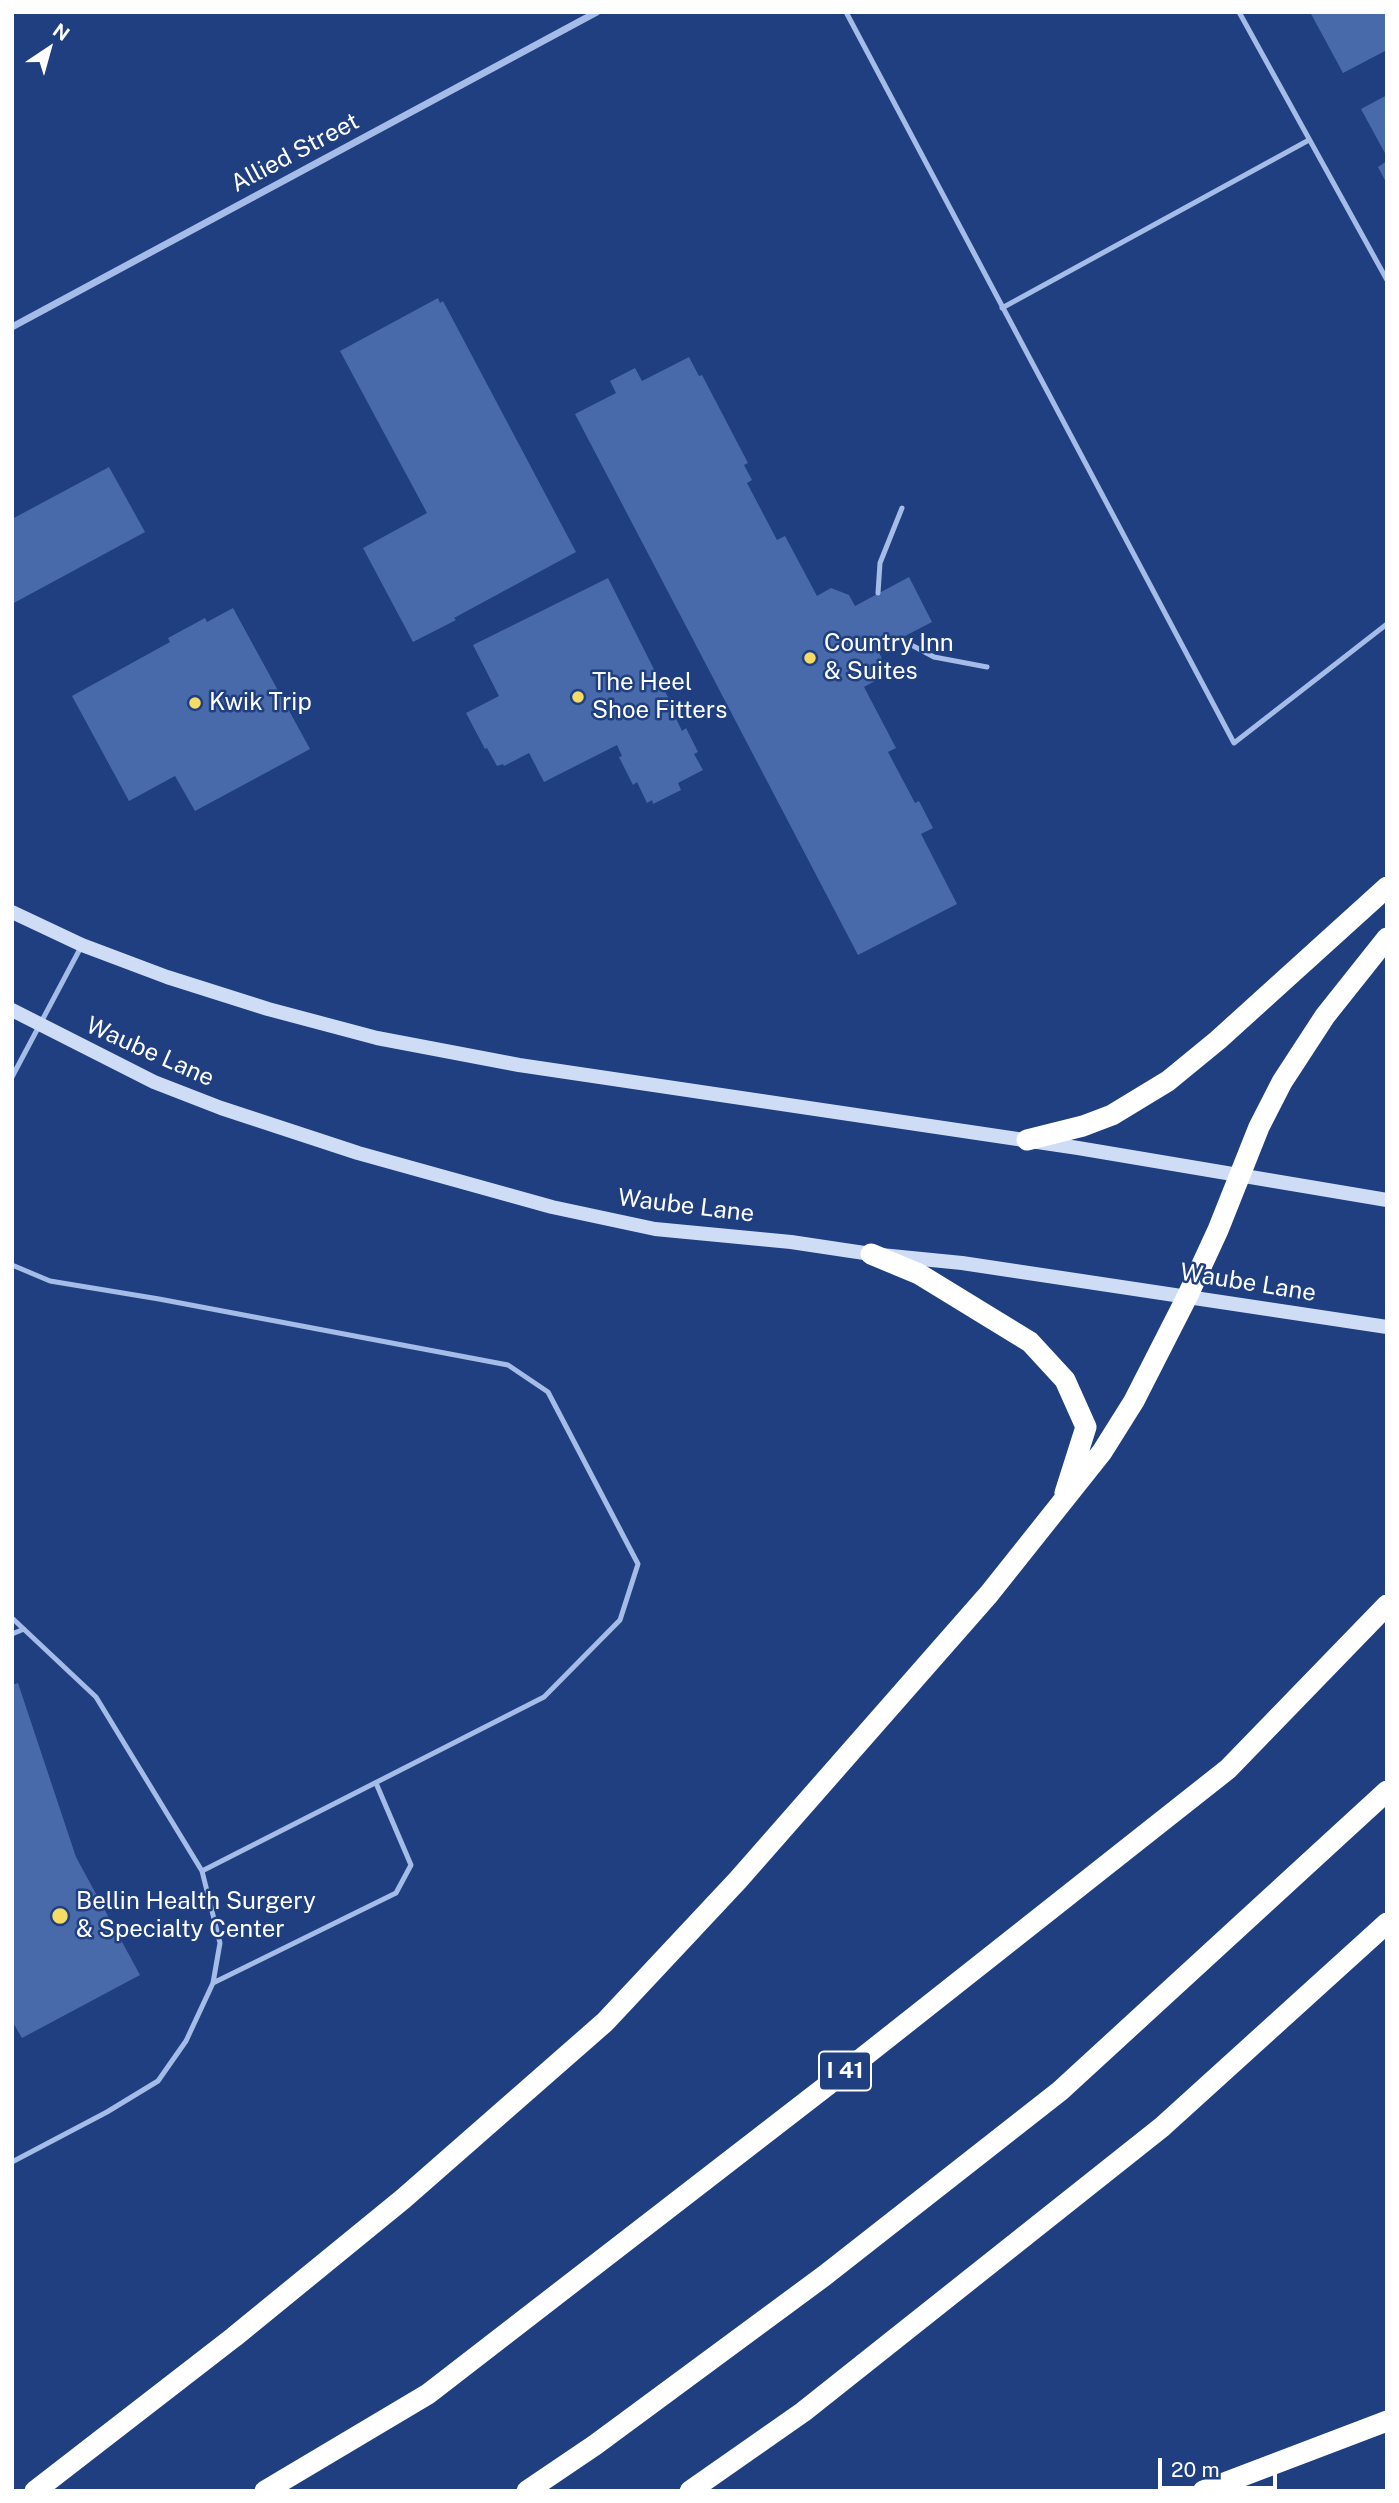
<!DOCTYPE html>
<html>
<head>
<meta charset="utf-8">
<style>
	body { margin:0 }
	#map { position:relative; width:1399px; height:2503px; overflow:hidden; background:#1f3f80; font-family:"Public Sans",sans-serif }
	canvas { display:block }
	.frame { position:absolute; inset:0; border:14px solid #fff; pointer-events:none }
	.north { position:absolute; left:14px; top:14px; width:70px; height:70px; -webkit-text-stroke:5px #1f3f80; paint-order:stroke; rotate:36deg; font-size:19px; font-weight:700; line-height:28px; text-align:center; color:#fff }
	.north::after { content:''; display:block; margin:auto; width:24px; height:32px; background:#fff; clip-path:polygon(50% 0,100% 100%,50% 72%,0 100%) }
	.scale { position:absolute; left:1158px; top:2458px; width:119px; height:32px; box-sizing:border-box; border:4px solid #fff; border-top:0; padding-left:9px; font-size:21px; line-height:24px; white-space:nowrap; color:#fff; -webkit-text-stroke:5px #1f3f80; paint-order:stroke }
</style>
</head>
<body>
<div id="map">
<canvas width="1399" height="2503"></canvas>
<div class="frame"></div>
<div class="north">N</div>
<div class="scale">20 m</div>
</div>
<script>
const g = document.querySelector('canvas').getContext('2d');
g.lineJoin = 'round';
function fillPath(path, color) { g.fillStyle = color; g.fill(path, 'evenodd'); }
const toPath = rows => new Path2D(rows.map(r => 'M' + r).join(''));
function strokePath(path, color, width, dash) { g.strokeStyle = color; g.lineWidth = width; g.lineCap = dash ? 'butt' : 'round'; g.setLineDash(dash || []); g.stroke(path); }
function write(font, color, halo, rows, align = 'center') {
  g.font = font + ' "Public Sans",sans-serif'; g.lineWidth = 5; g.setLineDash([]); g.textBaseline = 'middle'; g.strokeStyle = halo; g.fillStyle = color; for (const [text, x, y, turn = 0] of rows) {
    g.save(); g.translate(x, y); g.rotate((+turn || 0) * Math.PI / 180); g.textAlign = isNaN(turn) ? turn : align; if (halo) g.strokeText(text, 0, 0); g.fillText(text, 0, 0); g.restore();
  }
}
const building = toPath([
	[1310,12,1387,12,1387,50,1343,73],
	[1387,95,1387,157,1361,109],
	[1387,161,1387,184,1378,167],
	[438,298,440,303,443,301,576,552,454,618,456,620,413,642,363,548,427,513,340,351],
	[689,357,699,376,702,375,748,463,744,465,752,480,747,483,777,540,785,536,817,596,831,588,849,595,855,606,909,577,932,622,878,650,883,661,877,680,864,687,896,748,888,752,915,803,919,801,933,828,921,834,957,904,858,955,575,414,616,393,610,381,635,368,642,381],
	[109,467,145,532,12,604,12,519],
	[608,578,675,711,673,712,682,731,686,728,698,752,694,754,703,770,678,783,681,790,653,804,652,800,647,803,637,782,633,785,619,757,622,756,617,745,544,782,529,753,504,766,503,764,497,766,487,748,485,749,466,713,499,696,473,645],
	[233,608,310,749,195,811,175,776,129,801,72,696,170,642,168,638,205,618,207,622],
	[18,1683,76,1857,140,1975,22,2038,12,2021,12,1685]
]);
const service = toPath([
	[846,12,1234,743,1387,624],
	[1239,12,1387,280],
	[1002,308,1309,140],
	[878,593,880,563,902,508],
	[900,639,934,657,987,667],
	[12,1077,81,947],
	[12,1265,50,1281,159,1299,508,1365,548,1392,638,1564,620,1620,544,1697,202,1871],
	[12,1618,96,1697,202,1871,220,1943,213,1983,186,2041,158,2081,107,2112,12,2162],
	[12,1634,24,1629],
	[213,1983,396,1893,411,1865,376,1783]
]);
const minor = toPath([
	[12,327,597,12]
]);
const secondary = toPath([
	[12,912,82,945,167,977,268,1009,377,1038,519,1065,1078,1148,1387,1200],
	[12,1010,154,1082,221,1108,358,1153,552,1207,655,1229,791,1242,871,1254,962,1263,1387,1327]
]);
const motorway = toPath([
	[1027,1140,1083,1126,1112,1115,1168,1081,1218,1040,1387,887],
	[871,1254,919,1274,1030,1342,1065,1380,1086,1427,1065,1493],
	[35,2491,234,2337,403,2199,605,2022,738,1880,989,1594,1102,1452,1134,1401,1187,1297,1218,1230,1259,1127,1282,1082,1325,1016,1387,938],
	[265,2491,428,2394,833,2081,1228,1769,1387,1605],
	[527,2491,595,2445,824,2276,1060,2091,1387,1791],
	[690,2491,803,2412,1162,2127,1387,1923],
	[1203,2491,1387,2421]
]);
const markers = [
	[810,658,7,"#f6dc65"],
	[578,697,7,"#f6dc65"],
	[195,703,7,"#f6dc65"],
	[60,1916,9,"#f6dc65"]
];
const shields = [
	[845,2071,52]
];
const shieldNames = [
	["I 41",845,2071]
];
const streetNames = [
	["Allied Street",295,153,-28],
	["Waube Lane",150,1052,24],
	["Waube Lane",686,1206,7],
	["Waube Lane",1248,1283,9]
];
const poiNames = [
	["Country Inn",824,644],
	["& Suites",824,672],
	["The Heel",592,683],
	["Shoe Fitters",592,711],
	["Kwik Trip",209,703],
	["Bellin Health Surgery",76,1902],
	["& Specialty Center",76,1930]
];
fillPath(building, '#4869aa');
strokePath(service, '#a5bce8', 5);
strokePath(minor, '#a5bce8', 7);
strokePath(secondary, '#cfdcf6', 14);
strokePath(motorway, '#fff', 21);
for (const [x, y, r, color] of markers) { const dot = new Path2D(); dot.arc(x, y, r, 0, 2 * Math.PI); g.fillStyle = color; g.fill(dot); strokePath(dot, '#1f3f80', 2.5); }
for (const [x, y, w] of shields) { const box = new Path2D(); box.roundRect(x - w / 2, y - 19.5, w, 39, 5); g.fillStyle = '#1f3f80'; g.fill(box); strokePath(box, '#fff', 2); }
write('bold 23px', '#fff', null, shieldNames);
write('24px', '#fff', '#1f3f80', streetNames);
write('24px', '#fff', '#1f3f80', poiNames, 'left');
</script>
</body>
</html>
